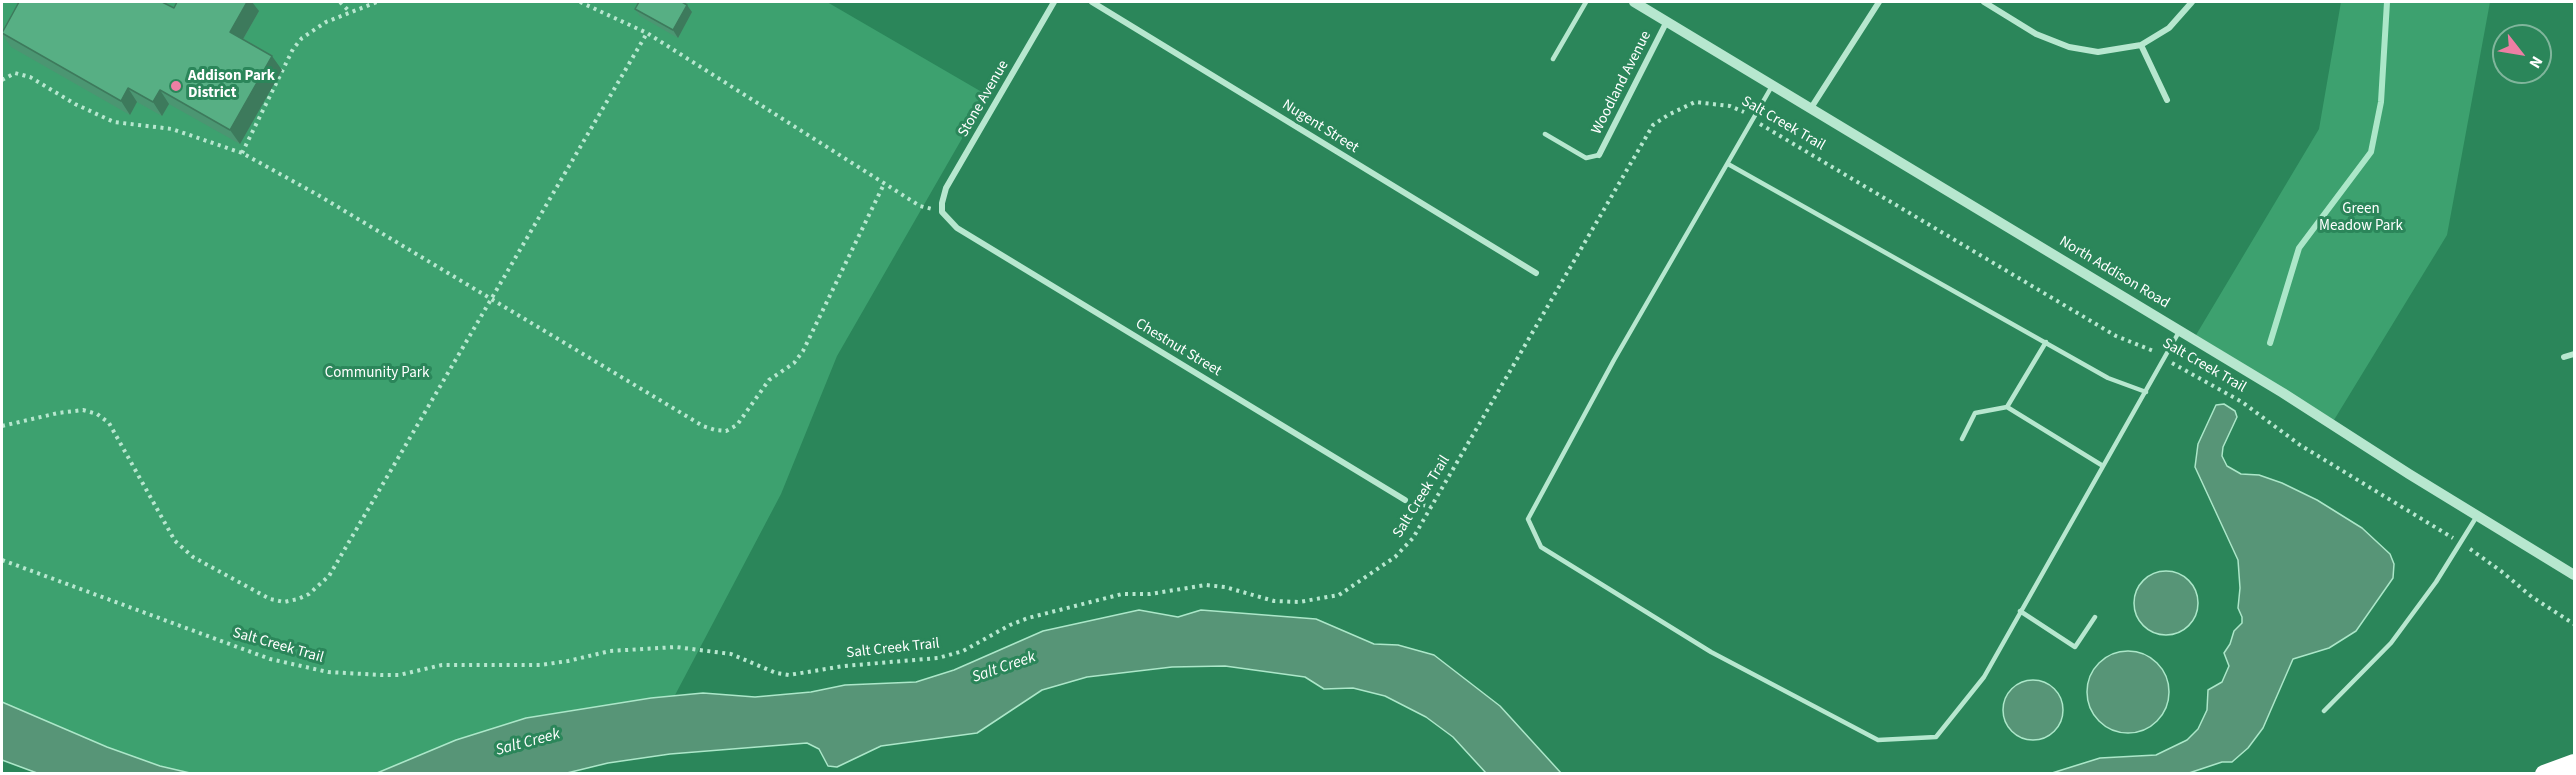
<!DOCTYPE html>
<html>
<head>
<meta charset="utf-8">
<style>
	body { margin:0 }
	#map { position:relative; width:2576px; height:775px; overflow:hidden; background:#2b865a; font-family:"Source Sans 3",sans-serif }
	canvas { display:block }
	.frame { position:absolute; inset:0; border:3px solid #fff; pointer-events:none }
	.north { position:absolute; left:2492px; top:24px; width:60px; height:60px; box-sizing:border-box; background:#2b865a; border:2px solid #80b69c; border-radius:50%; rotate:121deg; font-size:16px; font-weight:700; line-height:24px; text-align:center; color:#fff }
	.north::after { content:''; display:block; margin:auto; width:21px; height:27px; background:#ed7fa4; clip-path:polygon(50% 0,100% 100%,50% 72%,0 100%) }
</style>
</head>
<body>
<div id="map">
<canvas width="2576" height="775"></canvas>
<div class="frame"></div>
<div class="north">N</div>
</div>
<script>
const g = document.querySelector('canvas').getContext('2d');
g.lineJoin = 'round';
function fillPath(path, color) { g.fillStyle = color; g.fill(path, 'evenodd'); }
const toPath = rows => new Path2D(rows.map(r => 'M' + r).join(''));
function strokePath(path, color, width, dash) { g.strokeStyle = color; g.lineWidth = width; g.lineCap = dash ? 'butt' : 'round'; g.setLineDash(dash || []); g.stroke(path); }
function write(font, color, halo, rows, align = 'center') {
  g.font = font + ' "Source Sans 3",sans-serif'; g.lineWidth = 6; g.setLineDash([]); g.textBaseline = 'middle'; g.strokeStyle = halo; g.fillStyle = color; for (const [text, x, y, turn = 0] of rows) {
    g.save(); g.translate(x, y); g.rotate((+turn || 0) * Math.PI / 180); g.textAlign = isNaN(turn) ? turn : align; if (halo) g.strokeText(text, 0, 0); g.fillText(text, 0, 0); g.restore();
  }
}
const green = toPath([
	[2,2,827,2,987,95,837,356,781,494,674,697,651,698,526,718,456,740,377,774,190,773,160,766,107,747,2,702],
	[2341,2,2490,2,2447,235,2334,420,2196,335,2319,129]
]);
const water = toPath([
	[2224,404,2235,411,2237,417,2223,447,2222,456,2227,466,2241,474,2259,475,2282,483,2317,500,2362,528,2390,554,2394,564,2393,578,2356,631,2329,648,2293,659,2263,728,2248,748,2232,762,2222,762,2189,773,2052,773,2100,758,2156,755,2187,740,2198,729,2207,710,2208,690,2222,682,2229,666,2224,653,2230,644,2234,631,2242,623,2242,617,2238,608,2240,588,2238,560,2195,467,2198,444,2216,405,2224,404],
	'2134 603a32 32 0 1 1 64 0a32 32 0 1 1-64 0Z',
	[1139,610,1178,617,1201,610,1316,619,1374,644,1398,645,1434,655,1500,706,1561,773,1486,773,1453,737,1426,717,1385,696,1353,688,1324,689,1305,677,1225,666,1172,667,1087,677,1042,690,977,733,881,746,837,767,828,766,819,749,807,743,670,754,608,763,567,773,377,773,456,740,526,718,651,698,703,693,755,697,811,692,845,685,916,682,954,670,1043,631,1139,610],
	'2087 692a41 41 0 1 1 82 0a41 41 0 1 1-82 0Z',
	'2003 710a30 30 0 1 1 60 0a30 30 0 1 1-60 0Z',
	[2,702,107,747,160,766,190,773,37,773,2,760,2,702]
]);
const stream = toPath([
	[2270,343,2299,248,2371,152,2381,102,2387,2]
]);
const path = toPath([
	[340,2,350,12],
	[580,2,647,33,920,206,932,209],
	[2,80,15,73,30,77,75,104,114,122,172,129,242,153,318,195,703,426,715,430,726,431,737,425,769,380,794,363,803,351,884,184],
	[1760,124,2116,336,2156,352],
	[242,153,293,49,302,38,326,22,377,2],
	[2172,363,2242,402,2300,445,2453,538],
	[2,426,58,413,83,410,97,414,109,423,175,541,193,557,270,599,284,602,298,599,309,594,329,576,647,33],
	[1415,503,1431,507],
	[2470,549,2501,571,2532,597,2574,624],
	[2,560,270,659,328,672,381,675,399,675,442,665,540,665,568,661,610,651,676,647,731,654,776,673,789,675,844,666,938,658,963,651,1010,625,1028,618,1122,594,1150,594,1206,585,1225,587,1274,601,1299,602,1339,595,1395,557,1413,538,1653,125,1668,115,1695,102,1730,106,1744,112]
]);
const service = toPath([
	[1553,59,1586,2],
	[1772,86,1614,360,1528,519,1541,547,1711,652,1878,740,1936,737,1984,677,2180,330],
	[1545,134,1586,158,1599,155],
	[1728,164,2108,378,2146,392],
	[2007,407,2046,342],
	[1962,439,1975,413,2007,407,2103,466],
	[2020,611,2075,647,2095,617],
	[2324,711,2391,643,2436,582,2477,516]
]);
const minor = toPath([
	[1054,2,946,188,942,203,942,212,957,228,1405,500],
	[1092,2,1536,273],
	[1984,2,2036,34,2069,47,2098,52,2141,45,2169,28,2192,2],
	[2141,45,2167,100],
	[1811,108,1879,2],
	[1599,155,1667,21],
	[2564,357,2574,354]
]);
const tertiary = toPath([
	[1634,2,2283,393,2409,474,2574,575]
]);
const motorway = toPath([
	[2544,774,2574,763]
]);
const wall = toPath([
	[174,8,259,11,243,40,282,70,240,144,169,104,162,116,137,102,130,115,11,47,2,34],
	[635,9,692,12,678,38,640,16]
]);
const shadedWall = toPath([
	[247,2,252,2,259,11,239,46,230,32],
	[687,5,692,12,678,38,673,30],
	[272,56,282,70,240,144,230,130],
	[128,88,137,102,130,115,121,101],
	[160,90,169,104,162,116,153,102]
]);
const building = toPath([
	[19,2,162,2,174,8,177,2,247,2,230,32,272,56,230,130,160,90,153,102,128,88,121,101,2,33,19,2],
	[639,2,682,2,687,5,673,30,635,9,639,2]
]);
const markers = [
	[176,86,6,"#ed7fa4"]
];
const poiNames = [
	["Addison Park",188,77],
	["District",188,94]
];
const streetNames = [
	["Woodland Avenue",1622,83,-63],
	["Stone Avenue",984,99,-60],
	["Salt Creek Trail",1783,124,30],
	["Nugent Street",1320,127,32],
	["North Addison Road",2114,273,31],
	["Chestnut Street",1178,348,31],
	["Salt Creek Trail",2204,366,30],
	["Salt Creek Trail",1422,497,-58],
	["Salt Creek Trail",278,646,16],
	["Salt Creek Trail",893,649,-6]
];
const parkNames = [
	["Green",2361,210],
	["Meadow Park",2361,227],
	["Community Park",377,374]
];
const waterNames = [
	["Salt Creek",1004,668,-19],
	["Salt Creek",528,743,-15]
];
fillPath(green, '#3da16f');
fillPath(water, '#579577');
strokePath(water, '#ace7c9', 1.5);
strokePath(stream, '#ace7c9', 6);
strokePath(path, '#b7e7cf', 4, [3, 4.5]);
strokePath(service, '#b7e7cf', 4.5);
strokePath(minor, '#b7e7cf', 6);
strokePath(tertiary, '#b7e7cf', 10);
strokePath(motorway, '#fff', 18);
fillPath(wall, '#4b9672');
fillPath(shadedWall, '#3d7a5c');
fillPath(building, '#57af84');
strokePath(building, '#3d7a5c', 1.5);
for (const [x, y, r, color] of markers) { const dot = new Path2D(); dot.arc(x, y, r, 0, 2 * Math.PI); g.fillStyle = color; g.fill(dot); strokePath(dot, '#2b865a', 2); }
write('bold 15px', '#fff', '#2b865a', poiNames, 'left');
write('15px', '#fff', '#2b865a', streetNames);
write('15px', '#fff', '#2b865a', parkNames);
write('italic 16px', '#fff', '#2b865a', waterNames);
</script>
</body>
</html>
